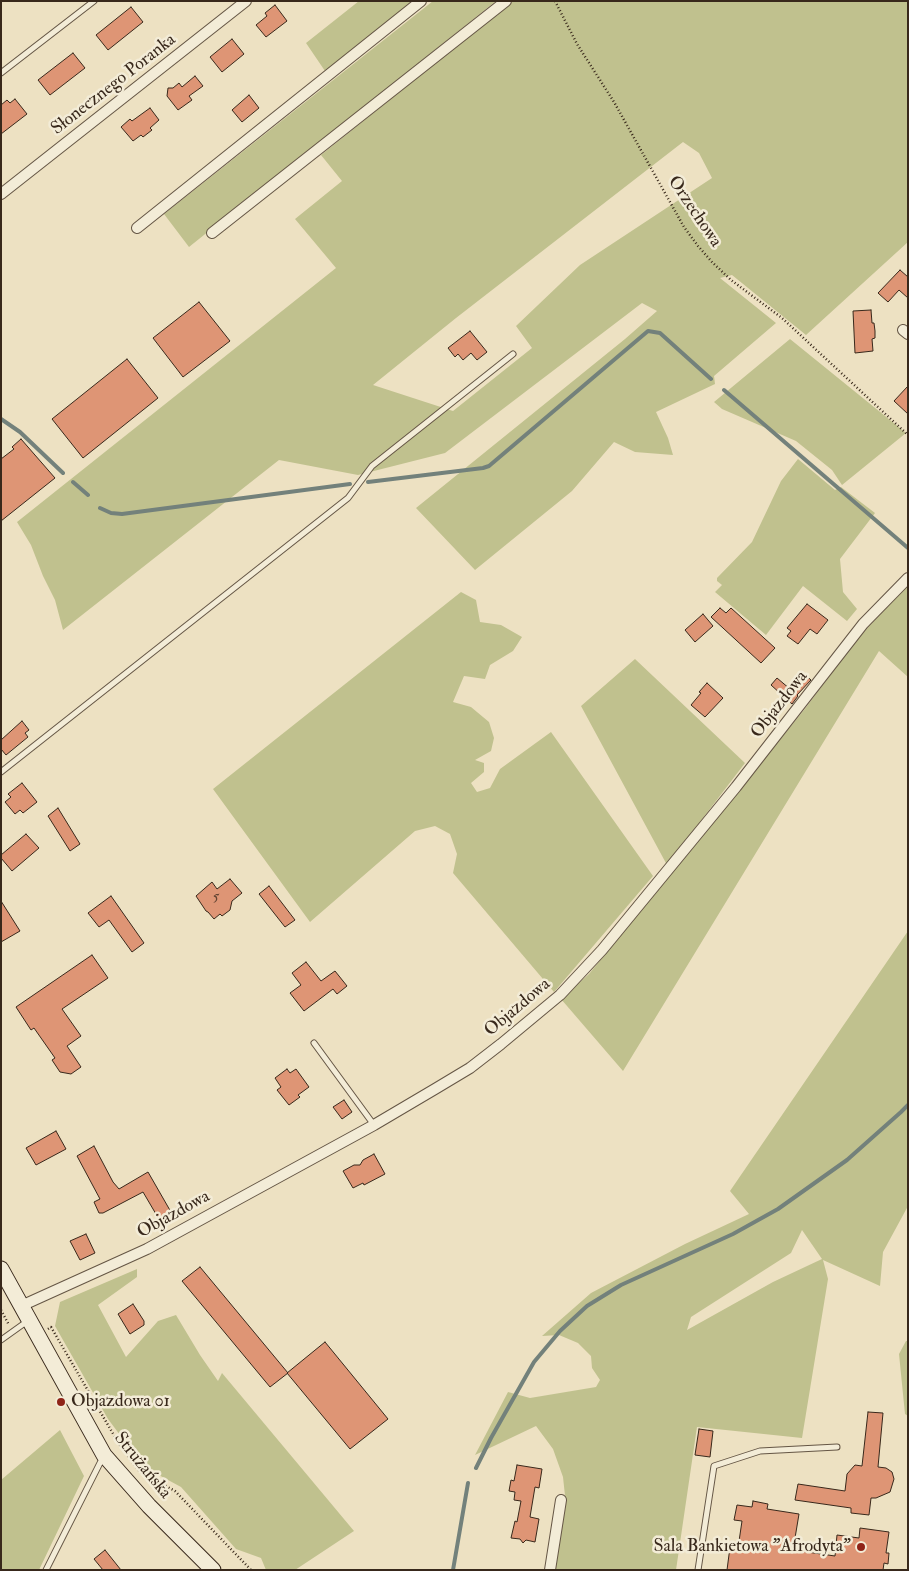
<!DOCTYPE html>
<html>
<head>
<meta charset="utf-8">
<style>
	body { margin:0 }
	#map { position:relative; width:909px; height:1571px; overflow:hidden; background:#ede1c2; font-family:"IM FELL Double Pica",serif }
	canvas { display:block }
	.frame { position:absolute; inset:0; border:2px solid #38281b; pointer-events:none }
</style>
</head>
<body>
<div id="map">
<canvas width="909" height="1571"></canvas>
<div class="frame"></div>
</div>
<script>
const g = document.querySelector('canvas').getContext('2d');
g.lineJoin = 'round';
function fillPath(path, color) { g.fillStyle = color; g.fill(path, 'evenodd'); }
const toPath = rows => new Path2D(rows.map(r => 'M' + r).join(''));
function strokePath(path, color, width, dash) { g.strokeStyle = color; g.lineWidth = width; g.lineCap = dash ? 'butt' : 'round'; g.setLineDash(dash || []); g.stroke(path); }
function write(font, color, halo, rows, align = 'center') {
  g.font = font + ' "IM FELL Double Pica",serif'; g.lineWidth = 5; g.setLineDash([]); g.textBaseline = 'middle'; g.strokeStyle = halo; g.fillStyle = color; for (const [text, x, y, turn = 0] of rows) {
    g.save(); g.translate(x, y); g.rotate((+turn || 0) * Math.PI / 180); g.textAlign = isNaN(turn) ? turn : align; if (halo) g.strokeText(text, 0, 0); g.fillText(text, 0, 0); g.restore();
  }
}
const green = toPath([
	[359,1,413,1,325,71,306,43],
	[433,1,496,1,189,247,164,214],
	[513,1,908,1,908,242,806,335,732,275,720,278,776,323,714,376,715,384,656,412,668,438,673,455,635,452,614,442,572,491,475,570,416,508,625,339,657,311,642,303,445,453,358,475,279,460,63,630,55,600,43,576,31,545,17,522,336,268,295,219,342,181,321,155],
	[683,142,699,153,712,178,580,265,516,326,532,348,453,411,373,385,456,318],
	[790,339,906,433,842,485,832,470,796,441,722,409,714,402],
	[798,459,835,490,841,487,875,513,840,559,843,592,857,609,847,621,803,586,766,635,715,592,722,585,717,581,717,578,752,542,781,481],
	[908,585,908,677,879,651,623,1071,561,999,589,974,804,710,859,637],
	[461,592,476,600,480,622,501,625,522,637,513,651,490,665,485,679,464,676,453,702,471,707,489,722,494,738,491,751,475,760,484,763,484,772,471,783,477,792,490,788,500,769,551,732,653,876,554,992,453,873,457,854,450,834,435,826,415,831,310,922,213,789],
	[635,659,745,763,667,865,581,706],
	[908,931,908,1206,883,1252,880,1286,823,1260,828,1279,802,1438,697,1427,676,1570,554,1570,566,1505,563,1477,553,1449,536,1426,475,1455,508,1392,530,1398,596,1387,600,1380,592,1368,591,1356,578,1343,559,1335,542,1336,591,1293,685,1244,749,1214,730,1191],
	[802,1230,822,1259,773,1282,687,1330,691,1317,791,1253],
	[137,1269,137,1277,98,1305,126,1357,158,1321,176,1315,200,1355,218,1381,222,1373,354,1531,295,1570,266,1570,261,1558,236,1549,181,1487,144,1467,108,1419,55,1326,60,1302],
	[906,1341,908,1341,908,1416,905,1414,899,1354],
	[60,1430,84,1476,39,1570,1,1570,1,1480]
]);
const stream = toPath([
	[724,390,908,548],
	[1,419,20,432,63,473],
	[73,482,88,495],
	[368,482,483,468,489,466,648,331,660,333,711,379],
	[100,508,111,513,122,514,350,484],
	[476,1468,491,1438,534,1362,560,1331,587,1306,621,1285,733,1234,778,1209,847,1160,901,1112,908,1105],
	[453,1570,468,1483]
]);
const building = toPath([
	[275,5,287,21,266,37,256,25,267,16,265,13,275,5],
	[131,7,143,22,108,50,96,35,131,7],
	[232,39,244,54,222,72,210,57,232,39],
	[73,53,85,68,50,95,38,80,73,53],
	[195,76,203,86,189,96,192,100,178,110,167,96,168,88,173,88,179,83,182,87,195,76],
	[249,95,259,108,242,122,232,110,249,95],
	[15,99,27,114,1,134,1,105,7,100,10,103,15,99],
	[150,108,159,120,150,128,152,130,143,137,141,135,133,141,121,127,130,119,132,121,150,108],
	[900,270,908,277,908,298,899,290,888,302,878,293,900,270],
	[199,302,230,341,183,377,153,338,199,302],
	[871,310,872,323,874,323,875,331,875,338,872,339,873,351,855,353,853,311,871,310],
	[470,331,487,352,477,360,471,353,463,360,458,354,455,357,448,348,470,331],
	[127,359,158,398,83,458,52,419,127,359],
	[908,386,908,414,894,401,908,386],
	[21,439,55,478,1,521,1,459,14,449,12,447,21,439],
	[807,604,828,620,817,634,810,629,798,644,787,636,791,631,787,628,807,604],
	[720,608,726,613,731,608,775,648,761,663,711,617,720,608],
	[703,614,713,626,695,642,685,630,703,614],
	[803,673,811,680,797,695,798,696,792,704,771,685,777,678,790,689,803,673],
	[707,683,723,698,705,717,691,705,701,693,699,692,707,683],
	[22,721,29,730,25,733,28,737,6,755,1,749,1,740,22,721],
	[22,783,37,802,23,813,20,810,15,814,5,802,11,797,8,794,22,783],
	[58,808,80,844,70,851,48,816,58,808],
	[26,834,39,848,12,871,1,858,1,855,26,834],
	[230,879,242,893,232,901,230,910,222,916,220,914,214,919,208,912,206,911,196,896,212,882,217,889,230,879],
	[269,886,295,920,285,927,259,894,269,886],
	[111,896,144,943,132,952,109,920,99,927,88,913,111,896],
	[1,901,20,931,1,942,1,901],
	[92,955,108,978,62,1009,81,1036,67,1046,81,1067,71,1074,60,1072,52,1060,55,1058,34,1028,31,1030,16,1007,92,955],
	[306,962,321,981,335,971,347,986,337,994,333,989,304,1011,290,993,301,985,292,973,306,962],
	[287,1069,290,1073,296,1069,309,1087,298,1095,300,1097,289,1105,277,1090,281,1087,275,1078,287,1069],
	[344,1100,352,1112,342,1119,333,1107,344,1100],
	[56,1131,66,1149,36,1165,26,1148,56,1131],
	[94,1146,113,1182,119,1189,148,1172,175,1219,163,1226,143,1192,103,1213,99,1213,94,1202,100,1199,77,1156,94,1146],
	[374,1154,385,1174,364,1185,363,1183,353,1188,343,1171,354,1165,360,1165,363,1160,374,1154],
	[86,1234,95,1253,80,1260,70,1241,86,1234],
	[200,1267,288,1373,270,1387,182,1281,200,1267],
	[133,1304,144,1321,144,1325,130,1334,118,1314,133,1304],
	[325,1342,388,1419,350,1449,287,1373,325,1342],
	[868,1412,883,1413,878,1467,886,1468,892,1472,894,1479,890,1492,876,1498,871,1498,869,1515,851,1513,851,1508,795,1500,798,1484,845,1491,847,1474,855,1465,862,1466,868,1412],
	[699,1429,713,1431,710,1457,695,1455,699,1429],
	[517,1465,542,1469,539,1488,535,1487,530,1517,539,1519,535,1542,526,1540,523,1543,520,1539,511,1538,515,1521,517,1522,521,1501,514,1500,515,1492,509,1491,511,1480,514,1481,517,1465],
	[753,1501,768,1504,767,1509,799,1514,793,1550,835,1556,837,1535,859,1538,860,1528,889,1532,886,1553,889,1553,888,1564,884,1563,883,1570,727,1570,730,1547,738,1548,742,1521,734,1520,737,1505,752,1507,753,1501],
	[105,1550,121,1570,103,1570,94,1559,105,1550]
]);
const path = toPath([
	[555,1,577,44,614,102,684,227,698,246,712,262,731,280,782,318,908,435],
	[1,1310,9,1325],
	[48,1329,51,1327,119,1444,140,1472,175,1491,251,1570]
]);
const service = toPath([
	[1,73,94,1],
	[1,772,348,498,372,466,513,354],
	[314,1043,374,1125],
	[1,1340,29,1320],
	[46,1570,103,1457],
	[698,1570,714,1466,760,1451,837,1447]
]);
const minor = toPath([
	[1,194,246,1],
	[137,228,421,1],
	[212,233,506,1],
	[903,330,908,334],
	[21,1306,147,1249,374,1125,435,1089,470,1068,501,1044,560,995,602,950,736,787,863,624,908,578],
	[550,1570,561,1500]
]);
const secondary = toPath([
	[1,1269,104,1455,149,1506,213,1570]
]);
const markers = [
	[61,1402,5,"#8f2418"],
	[861,1547,5,"#8f2418"]
];
const numberNames = [
	["5",216,898]
];
const streetNames = [
	["Słonecznego Poranka",114,85,-38],
	["Orzechowa",694,212,56],
	["Objazdowa",780,705,-52],
	["Objazdowa",518,1008,-40],
	["Objazdowa",174,1215,-29],
	["Strużańska",142,1466,51]
];
const poiNames = [
	["Objazdowa 01",71,1402],
	["Sala Bankietowa \"Afrodyta\"",851,1547,"right"]
];
fillPath(green, '#c0c18e');
strokePath(stream, '#73817b', 4);
fillPath(building, '#de9575');
strokePath(building, '#38281b', 1);
strokePath(service, '#655645', 7);
strokePath(minor, '#655645', 12);
strokePath(secondary, '#38281b', 17);
strokePath(path, '#38281b', 2.5, [1, 2.5]);
strokePath(service, '#f3ecd7', 5);
strokePath(minor, '#f3ecd7', 10);
strokePath(secondary, '#f3ecd7', 15);
for (const [x, y, r, color] of markers) { const dot = new Path2D(); dot.arc(x, y, r, 0, 2 * Math.PI); g.fillStyle = color; g.fill(dot); strokePath(dot, '#f3ecd7', 2); }
write('15px', '#624332', null, numberNames);
write('18px', '#38281b', '#f3ecd7', streetNames);
write('18px', '#38281b', '#f3ecd7', poiNames, 'left');
</script>
</body>
</html>
